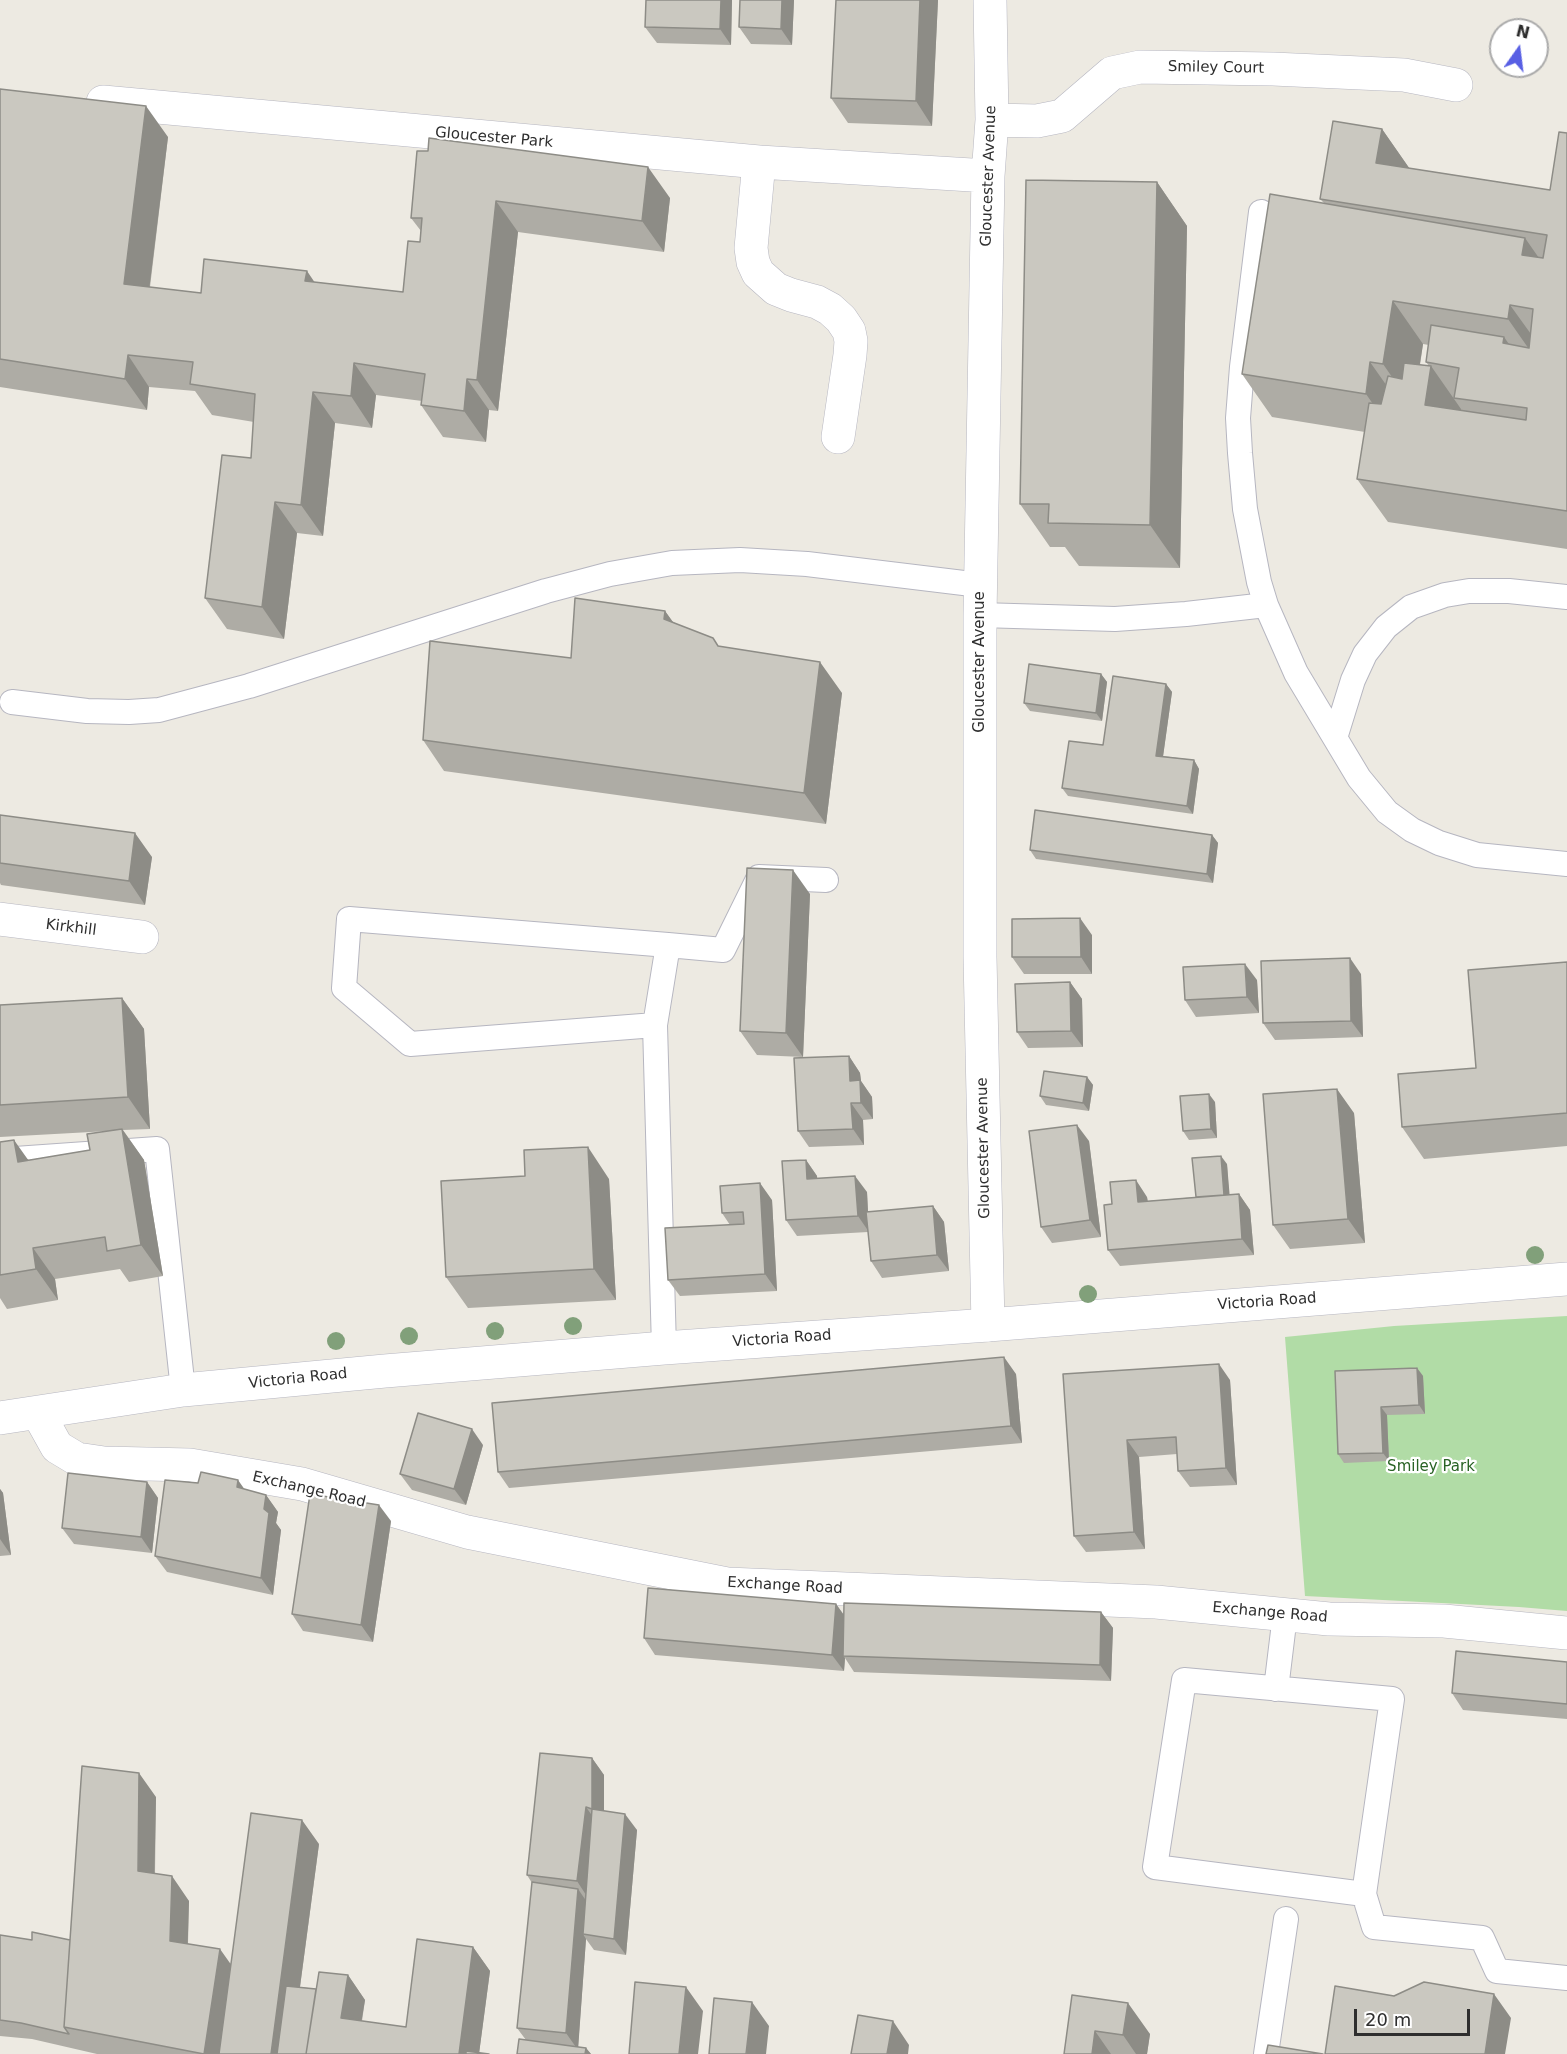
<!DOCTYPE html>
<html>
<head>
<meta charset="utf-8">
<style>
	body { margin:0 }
	#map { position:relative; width:1567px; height:2054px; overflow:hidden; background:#edeae2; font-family:"DejaVu Sans",sans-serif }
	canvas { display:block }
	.north { position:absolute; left:1489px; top:18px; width:60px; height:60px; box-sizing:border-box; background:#fff; border:2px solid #ababab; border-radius:50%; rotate:14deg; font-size:16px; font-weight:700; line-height:24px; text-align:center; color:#2e2e2e }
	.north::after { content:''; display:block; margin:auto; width:21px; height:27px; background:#585fe4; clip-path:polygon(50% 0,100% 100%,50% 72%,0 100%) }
	.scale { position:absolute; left:1354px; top:2009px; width:116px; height:27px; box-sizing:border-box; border:3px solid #2e2e2e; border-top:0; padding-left:8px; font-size:18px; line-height:21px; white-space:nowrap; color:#2e2e2e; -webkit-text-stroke:4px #fff; paint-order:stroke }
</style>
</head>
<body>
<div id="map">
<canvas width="1567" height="2054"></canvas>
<div class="north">N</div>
<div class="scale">20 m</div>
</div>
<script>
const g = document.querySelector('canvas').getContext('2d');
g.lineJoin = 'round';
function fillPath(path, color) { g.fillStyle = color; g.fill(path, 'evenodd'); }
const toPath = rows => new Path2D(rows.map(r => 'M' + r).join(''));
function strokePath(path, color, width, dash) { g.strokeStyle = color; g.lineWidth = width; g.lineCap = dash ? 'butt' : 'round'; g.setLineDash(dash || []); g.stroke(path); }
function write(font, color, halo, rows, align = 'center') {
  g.font = font + ' "DejaVu Sans",sans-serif'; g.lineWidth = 4.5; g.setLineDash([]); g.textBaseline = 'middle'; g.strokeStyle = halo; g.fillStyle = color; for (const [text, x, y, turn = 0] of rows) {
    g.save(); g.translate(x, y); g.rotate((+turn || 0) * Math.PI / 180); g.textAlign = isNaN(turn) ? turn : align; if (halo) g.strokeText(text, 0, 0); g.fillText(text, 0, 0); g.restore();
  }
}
const green = toPath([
	[1567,1316,1567,1611,1519,1607,1305,1596,1285,1337,1394,1326]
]);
const service = toPath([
	[1261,212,1242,367,1238,418,1240,453,1245,509,1259,582,1266,605,1296,673,1359,778,1387,812,1412,830,1439,843,1477,855,1567,864],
	[980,615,1115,619,1186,614,1266,605],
	[12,702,87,711,129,712,159,710,249,686,546,591,610,574,672,563,740,560,807,564,980,585],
	[1335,738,1353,680,1365,654,1386,627,1411,607,1445,595,1469,591,1509,591,1567,597],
	[668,945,723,950,759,877,826,880],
	[655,1025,668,945,349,919,344,988,410,1044,655,1025,664,1348],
	[0,1160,157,1149,183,1390],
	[1276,1689,1285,1615],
	[1364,1894,1155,1867,1184,1680,1392,1699,1364,1894,1374,1927,1482,1938,1497,1971,1567,1978],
	[1266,2054,1286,1919]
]);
const minor = toPath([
	[103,102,759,162,988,176],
	[992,120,1037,121,1062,116,1112,73,1140,67,1273,69,1404,75,1456,85],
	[759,162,751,248,753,262,758,273,776,289,791,295,817,302,830,309,841,319,849,331,851,341,850,355,838,437],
	[0,919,142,937],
	[988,1325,980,957,980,615,988,176,992,120,990,0],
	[38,1413,57,1447,77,1459,104,1463,190,1465,302,1484,467,1532,727,1584,1156,1602,1329,1619,1444,1621,1567,1633]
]);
const tertiary = toPath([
	[0,1418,183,1390,385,1371,664,1348,988,1325,1567,1279]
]);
const trees = [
	[1535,1255],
	[1088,1294],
	[573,1326],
	[495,1331],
	[409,1336],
	[336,1341]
];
const wall = toPath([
	[732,0,731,45,657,43,645,27],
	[794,0,792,45,751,44,739,27],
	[938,0,932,126,848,123,831,98],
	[0,89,168,137,150,287,201,293,315,282,403,292,420,242,421,231,411,218,417,151,670,198,664,252,518,232,498,411,489,410,486,442,443,437,421,405,422,401,376,395,372,428,335,423,323,536,297,533,284,639,227,629,205,598,251,458,254,422,212,415,195,391,149,387,147,410,0,387],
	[1382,129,1409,168,1550,190,1567,133,1567,549,1388,522,1357,479,1365,432,1272,417,1242,374,1324,203,1320,199],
	[1423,344,1429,345,1426,362,1429,366,1420,365],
	[1157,182,1187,226,1180,568,1079,566,1065,547,1050,547,1020,504],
	[665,611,673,622,719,646,842,693,826,824,444,771,423,740,571,658],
	[1101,674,1107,682,1102,721,1030,711,1024,703],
	[1166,684,1172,692,1163,756,1194,760,1199,769,1193,814,1068,796,1062,788,1103,745],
	[0,815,152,857,145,905,1,885,0,883],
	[1212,835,1218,843,1213,883,1036,859,1030,850],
	[810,894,803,1057,757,1055,740,1031],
	[1092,935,1092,974,1024,974,1012,957],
	[1567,962,1567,1146,1424,1159,1402,1127,1476,1068],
	[1361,974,1363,1037,1275,1040,1263,1023],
	[1257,980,1259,1013,1196,1017,1185,1000],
	[1070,982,1082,999,1083,1047,1028,1048,1017,1032],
	[122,998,144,1029,150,1129,123,1130,144,1160,163,1276,129,1282,120,1269,55,1279,58,1300,7,1309,0,1298,0,1142,29,1160,90,1150,109,1131,0,1137,0,1005],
	[849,1056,860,1073,861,1081,872,1097,873,1119,863,1120,864,1145,809,1147,798,1131],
	[1087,1077,1093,1085,1089,1111,1046,1105,1040,1096],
	[1215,1102,1217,1138,1189,1140,1183,1131],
	[1354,1113,1365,1243,1290,1249,1273,1225],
	[1089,1141,1101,1237,1052,1243,1041,1227],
	[806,1160,817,1176,817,1178,867,1192,868,1212,933,1206,944,1222,949,1271,882,1278,871,1261,868,1232,797,1236,786,1220],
	[1227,1164,1229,1195,1239,1194,1250,1210,1254,1255,1120,1266,1108,1250,1112,1204,1147,1197,1148,1201,1196,1197],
	[609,1179,616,1300,468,1308,446,1277],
	[772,1200,777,1291,680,1296,668,1280,730,1225,722,1213],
	[1417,1368,1423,1376,1425,1414,1387,1415,1389,1461,1344,1463,1338,1454],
	[1016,1374,1022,1443,509,1488,498,1472],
	[1063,1374,1230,1380,1237,1485,1190,1487,1178,1471,1177,1454,1139,1457,1145,1549,1086,1552,1074,1536],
	[483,1445,466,1505,412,1490,400,1474],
	[147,1482,158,1498,152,1553,74,1544,62,1528],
	[0,1489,3,1493,11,1555,0,1556],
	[244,1489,266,1495,278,1512,276,1523,281,1530,273,1595,167,1572,155,1556],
	[391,1521,373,1642,303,1631,292,1614],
	[836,1604,844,1615,1101,1612,1113,1628,1111,1681,854,1672,845,1658,844,1671,655,1655,644,1638],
	[1567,1662,1567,1719,1463,1710,1452,1693],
	[592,1758,604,1775,604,1811,637,1830,626,1955,594,1950,586,1939,578,2047,586,2048,591,2054,517,2054,526,2040,517,2028,532,1883,527,1875],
	[156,1797,155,1874,189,1901,188,1944,230,1964,319,1844,300,1987,316,1989,348,1975,365,2000,362,2021,406,2027,473,1947,490,1971,479,2053,489,2054,97,2054,32,2039,0,2036,0,1935,32,1940,70,1940],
	[1072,1995,1150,2034,1147,2054,1064,2054]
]);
const shadedWall = toPath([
	[721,0,732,0,731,45,720,29],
	[782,0,794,0,792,45,781,29],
	[920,0,938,0,932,126,916,101],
	[146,106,168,137,146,315,124,284],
	[1382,129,1412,172,1376,163],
	[648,167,670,198,664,252,642,221],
	[1157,182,1187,226,1180,568,1150,525],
	[496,201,518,232,498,411,477,380],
	[1525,238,1555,281,1522,255],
	[307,271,328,302,305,281],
	[1393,301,1423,344,1413,407,1383,364],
	[1510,305,1541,348,1538,362,1508,319],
	[1504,337,1534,380,1503,343],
	[128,355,149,387,147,410,125,379],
	[1370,362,1401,406,1396,437,1366,394],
	[354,363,376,395,372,428,351,396],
	[1431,366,1461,409,1456,448,1425,405],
	[467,379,489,410,486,442,464,411],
	[313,392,335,423,323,536,301,505],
	[275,502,297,533,284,639,262,607],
	[665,611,687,642,664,619],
	[820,662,842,693,826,824,804,793],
	[1101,674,1107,682,1102,721,1096,713],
	[1166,684,1172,692,1162,764,1156,756],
	[1194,760,1199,769,1193,814,1187,806],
	[135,833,152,857,145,905,129,881],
	[1212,835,1218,843,1213,883,1207,874],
	[793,870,810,894,803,1057,786,1033],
	[1080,918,1092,935,1092,974,1081,957],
	[1350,958,1361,974,1363,1037,1351,1021],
	[1245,964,1257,980,1259,1013,1247,997],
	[1070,982,1082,999,1083,1047,1071,1031],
	[122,998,144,1029,150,1129,128,1097],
	[849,1056,860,1073,861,1081,872,1097,873,1119,861,1103,850,1081],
	[1087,1077,1093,1085,1089,1111,1083,1103],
	[1337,1089,1354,1113,1365,1243,1348,1219],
	[1209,1094,1215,1102,1217,1138,1211,1129],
	[851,1103,863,1120,864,1145,853,1129],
	[1077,1125,1089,1141,1101,1237,1090,1220],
	[122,1129,144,1160,163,1276,141,1245],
	[14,1140,36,1171,18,1162],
	[588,1147,609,1179,616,1300,594,1269],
	[1221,1156,1227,1164,1231,1211,1225,1203],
	[806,1160,817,1176,819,1196,807,1179],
	[855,1176,867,1192,869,1232,858,1216],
	[1136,1180,1147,1197,1149,1218,1138,1202],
	[760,1183,772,1200,777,1291,765,1274],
	[1239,1194,1250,1210,1254,1255,1242,1239],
	[933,1206,944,1222,949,1271,937,1255],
	[33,1248,55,1279,58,1300,36,1269],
	[1004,1357,1016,1374,1022,1443,1011,1426],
	[1219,1364,1230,1380,1237,1485,1226,1468],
	[1417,1368,1423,1376,1425,1414,1419,1405],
	[1381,1407,1387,1415,1389,1461,1383,1453],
	[472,1429,483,1445,466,1505,454,1489],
	[1127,1440,1139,1457,1145,1549,1134,1532],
	[238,1480,250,1497,237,1487],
	[147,1482,158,1498,152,1553,141,1537],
	[0,1489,3,1493,11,1555,0,1539],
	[266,1495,278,1512,276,1523,281,1530,273,1595,261,1578,264,1509],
	[379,1505,391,1521,373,1642,361,1625],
	[836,1604,848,1621,843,1656,845,1658,844,1671,832,1655],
	[1101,1612,1113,1628,1111,1681,1100,1665],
	[592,1758,604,1775,604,1825,592,1809],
	[139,1773,156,1797,154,1895,138,1871],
	[586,1807,598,1824,588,1898,577,1881],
	[625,1814,637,1830,626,1955,614,1939],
	[302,1820,319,1844,291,2054,271,2054],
	[172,1876,189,1901,187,1965,170,1941],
	[578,1889,589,1905,583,1934,586,1939,578,2050,566,2033],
	[473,1947,490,1971,479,2054,459,2054],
	[220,1949,237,1973,224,2054,204,2054],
	[348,1975,365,2000,358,2042,341,2018],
	[686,1987,703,2011,698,2054,679,2054],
	[1494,1994,1511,2018,1505,2054,1485,2054],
	[752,2002,769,2026,766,2054,746,2054],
	[1128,2003,1150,2034,1147,2054,1136,2054,1123,2035],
	[893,2021,909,2045,908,2054,887,2054],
	[1095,2031,1111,2054,1092,2054],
	[586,2048,591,2054,585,2054]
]);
const building = toPath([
	[646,0,721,0,720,29,645,27,646,0],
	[740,0,782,0,781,29,739,27,740,0],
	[836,0,920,0,916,101,831,98,836,0],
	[0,89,146,106,124,284,201,293,204,259,307,271,305,281,403,292,408,241,420,242,422,218,411,218,417,151,428,151,429,138,648,167,642,221,496,201,477,380,467,379,464,411,421,405,425,374,354,363,351,396,313,392,301,505,275,502,262,607,205,598,222,455,251,458,255,394,190,384,193,362,128,355,125,379,0,359,0,89],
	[1333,121,1382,129,1376,163,1550,190,1559,132,1567,133,1567,511,1357,479,1369,403,1381,404,1388,376,1402,379,1404,363,1431,366,1425,405,1526,420,1527,408,1454,398,1459,368,1426,362,1431,325,1504,337,1503,343,1529,348,1533,309,1510,305,1508,319,1393,301,1383,364,1370,362,1366,394,1242,374,1270,194,1525,238,1522,255,1543,258,1547,235,1320,199,1333,121],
	[1026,180,1157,182,1150,525,1048,523,1049,504,1020,504,1026,180],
	[575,598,665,611,664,619,713,638,718,646,820,662,804,793,423,740,430,641,571,658,575,598],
	[1029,664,1101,674,1096,713,1024,703,1029,664],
	[1113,676,1166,684,1156,756,1194,760,1187,806,1062,788,1069,741,1103,745,1113,676],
	[1035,810,1212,835,1207,874,1030,850,1035,810],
	[0,815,135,833,129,881,0,863,0,815],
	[747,868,793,870,786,1033,740,1031,747,868],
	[1080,918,1081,957,1012,957,1012,919,1080,918],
	[1350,958,1351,1021,1263,1023,1261,961,1350,958],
	[1567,962,1567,1113,1402,1127,1398,1074,1476,1068,1468,970,1567,962],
	[1245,964,1247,997,1185,1000,1183,967,1245,964],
	[1070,982,1071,1031,1017,1032,1015,984,1070,982],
	[122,998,128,1097,0,1105,0,1005,122,998],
	[849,1056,850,1081,860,1080,861,1103,851,1103,853,1129,798,1131,794,1058,849,1056],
	[1044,1071,1087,1077,1083,1103,1040,1096,1044,1071],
	[1337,1089,1348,1219,1273,1225,1263,1094,1337,1089],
	[1209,1094,1211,1129,1183,1131,1180,1096,1209,1094],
	[1077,1125,1090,1220,1041,1227,1029,1131,1077,1125],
	[122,1129,141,1245,107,1251,105,1237,33,1248,36,1269,0,1275,0,1142,14,1140,18,1162,90,1150,87,1134,122,1129],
	[588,1147,594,1269,446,1277,441,1181,525,1176,524,1150,588,1147],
	[1221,1156,1224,1195,1196,1197,1192,1158,1221,1156],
	[806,1160,807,1179,855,1176,858,1216,786,1220,782,1161,806,1160],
	[1136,1180,1138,1202,1239,1194,1242,1239,1108,1250,1104,1205,1112,1204,1110,1182,1136,1180],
	[760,1183,765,1274,668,1280,665,1228,744,1224,743,1212,722,1213,720,1186,760,1183],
	[933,1206,937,1255,871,1261,866,1212,933,1206],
	[1004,1357,1011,1426,498,1472,492,1403,1004,1357],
	[1219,1364,1226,1468,1178,1471,1176,1437,1127,1440,1134,1532,1074,1536,1063,1374,1219,1364],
	[1417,1368,1419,1405,1381,1407,1383,1453,1338,1454,1335,1371,1417,1368],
	[418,1413,472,1429,454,1489,400,1474,418,1413],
	[201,1472,238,1480,237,1487,266,1495,264,1509,269,1513,261,1578,155,1556,165,1480,198,1483,201,1472],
	[68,1473,147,1482,141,1537,62,1528,68,1473],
	[310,1494,379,1505,361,1625,292,1614,310,1494],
	[648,1588,836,1604,832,1655,644,1638,648,1588],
	[844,1603,1101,1612,1100,1665,843,1656,844,1603],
	[1456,1651,1567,1662,1567,1704,1452,1693,1456,1651],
	[540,1753,592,1758,592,1809,586,1807,577,1881,527,1875,540,1753],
	[82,1766,139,1773,138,1871,172,1876,170,1941,220,1949,204,2054,64,2027,82,1766],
	[592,1809,625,1814,614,1939,583,1934,592,1809],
	[251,1813,302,1820,271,2054,219,2054,251,1813],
	[532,1882,578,1889,566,2033,517,2028,532,1882],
	[32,1932,70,1940,64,2027,69,2034,21,2023,0,2020,0,1935,32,1940,32,1932],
	[417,1939,473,1947,459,2054,306,2054,319,1972,348,1975,341,2018,406,2027,417,1939],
	[635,1982,686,1987,679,2054,629,2054,635,1982],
	[1424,1982,1494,1994,1485,2054,1325,2054,1335,1986,1394,1996,1424,1982],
	[286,1986,316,1989,306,2054,277,2054,286,1986],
	[1072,1995,1128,2003,1123,2035,1095,2031,1092,2054,1064,2054,1072,1995],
	[714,1998,752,2002,746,2054,709,2054,714,1998],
	[858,2015,893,2021,887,2054,851,2054,858,2015],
	[519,2039,586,2048,585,2054,517,2054,519,2039],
	[1268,2045,1323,2054,1266,2054,1268,2045],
	[466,2051,489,2054,466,2054,466,2051]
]);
const streetNames = [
	["Smiley Court",1216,68,1],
	["Gloucester Park",494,138,5],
	["Gloucester Avenue",989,176,-88],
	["Gloucester Avenue",980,662,-90],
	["Kirkhill",71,928,7],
	["Gloucester Avenue",984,1148,-91],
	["Victoria Road",1267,1302,-4],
	["Victoria Road",782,1339,-4],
	["Victoria Road",298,1379,-6],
	["Exchange Road",309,1490,13],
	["Exchange Road",785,1586,3],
	["Exchange Road",1270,1613,5]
];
const parkNames = [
	["Smiley Park",1431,1467]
];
fillPath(green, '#b1dca6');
strokePath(service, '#b6b6c0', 26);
strokePath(minor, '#b6b6c0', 34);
strokePath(tertiary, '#b6b6c0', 34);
strokePath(service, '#fff', 24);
strokePath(minor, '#fff', 33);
strokePath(tertiary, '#fff', 33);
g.fillStyle = '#81a07a';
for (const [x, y] of trees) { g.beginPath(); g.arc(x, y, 9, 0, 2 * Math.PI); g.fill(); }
fillPath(wall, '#aeaca5');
fillPath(shadedWall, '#8d8c86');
fillPath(building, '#cac8c0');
strokePath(building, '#8d8c86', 1.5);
write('15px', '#2e2e2e', '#fff', streetNames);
write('15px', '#296325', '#fff', parkNames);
</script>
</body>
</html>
